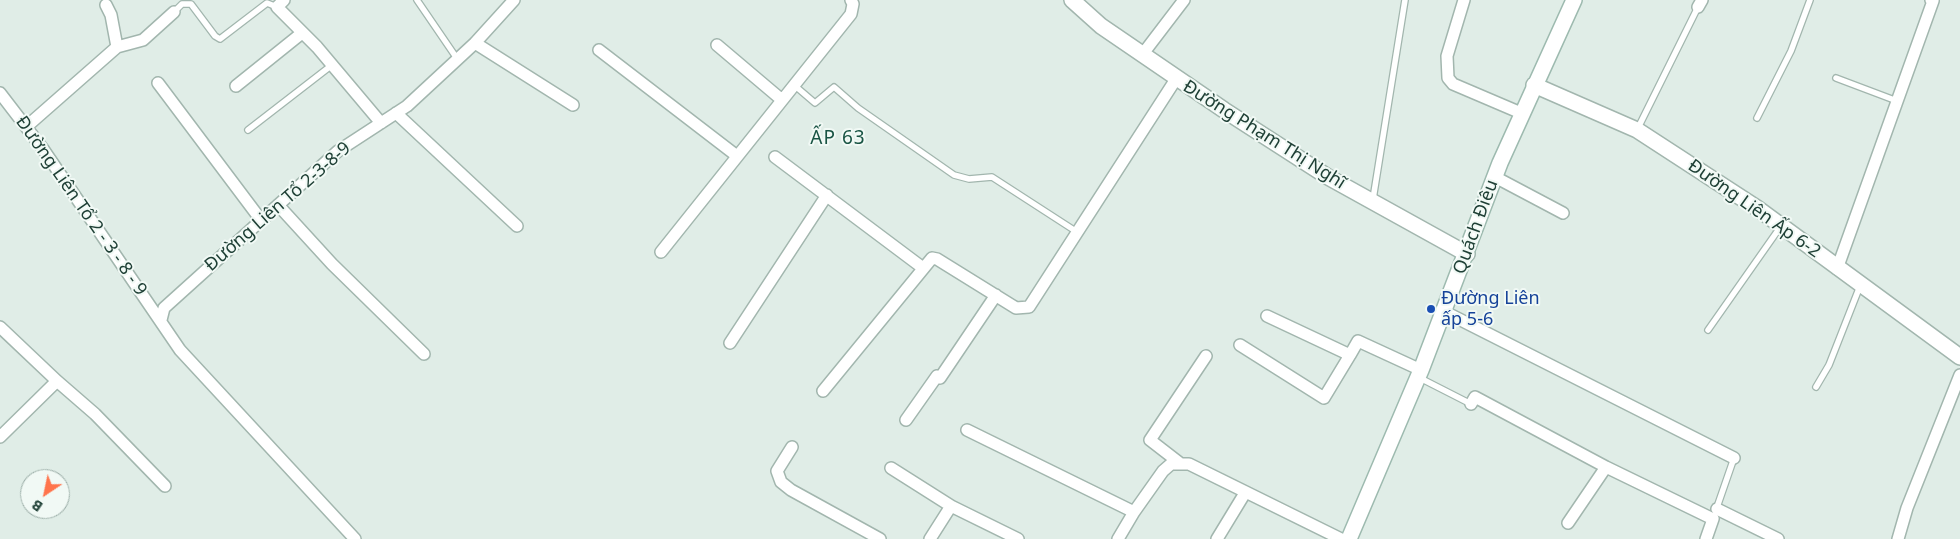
<!DOCTYPE html>
<html>
<head>
<meta charset="utf-8">
<style>
	body { margin:0 }
	#map { position:relative; width:1960px; height:539px; overflow:hidden; background:#e0ede7; font-family:"Noto Sans",sans-serif }
	canvas { display:block }
	.north { position:absolute; left:20px; top:469px; width:50px; height:50px; box-sizing:border-box; background:#f1f9f5; border:1px solid #9dafa9; border-radius:50%; rotate:214deg; font-size:14px; font-weight:700; line-height:20px; text-align:center; color:#1f4036 }
	.north::after { content:''; display:block; margin:auto; width:18px; height:22px; background:#ff744c; clip-path:polygon(50% 0,100% 100%,50% 72%,0 100%) }
</style>
</head>
<body>
<div id="map">
<canvas width="1960" height="539"></canvas>
<div class="north">B</div>
</div>
<script>
const g = document.querySelector('canvas').getContext('2d');
g.lineJoin = 'round';
const toPath = rows => new Path2D(rows.map(r => 'M' + r).join(''));
function strokePath(path, color, width, dash) { g.strokeStyle = color; g.lineWidth = width; g.lineCap = dash ? 'butt' : 'round'; g.setLineDash(dash || []); g.stroke(path); }
function write(font, color, halo, rows, align = 'center') {
  g.font = font + ' "Noto Sans",sans-serif'; g.lineWidth = 4; g.setLineDash([]); g.textBaseline = 'middle'; g.strokeStyle = halo; g.fillStyle = color; for (const [text, x, y, turn = 0] of rows) {
    g.save(); g.translate(x, y); g.rotate((+turn || 0) * Math.PI / 180); g.textAlign = isNaN(turn) ? turn : align; if (halo) g.strokeText(text, 0, 0); g.fillText(text, 0, 0); g.restore();
  }
}
const service = toPath([
	[417,0,458,60],
	[174,12,182,4,191,4,215,36,220,39,267,3,277,7],
	[1836,78,1897,101],
	[794,85,815,103,834,87,858,108,954,175,969,179,992,177,1077,232],
	[1757,118,1791,51,1810,0],
	[248,130,332,65],
	[1637,130,1698,7],
	[1373,199,1405,0],
	[1708,330,1781,226],
	[1418,377,1471,404],
	[1816,387,1829,365,1860,286],
	[1716,510,1734,458]
]);
const minor = toPath([
	[284,0,277,7,317,47,381,123],
	[1464,0,1447,56,1448,78,1453,84,1521,113],
	[106,5,111,15,117,47],
	[1698,7,1702,0],
	[475,43,573,105],
	[717,45,782,100],
	[599,50,737,156],
	[1142,55,1184,0],
	[158,83,261,220],
	[236,86,302,33],
	[0,93,43,149,180,350,355,539],
	[396,113,517,226],
	[26,127,117,47,143,40,174,12],
	[775,157,923,268],
	[1495,177,1563,213],
	[278,205,332,264,424,354],
	[661,252,851,14,853,4,851,0],
	[1837,269,1933,1,1931,0],
	[1445,312,1734,458],
	[1267,316,1350,355,1358,341,1421,370],
	[161,320,164,308,338,151,407,106,475,43,514,0],
	[0,327,57,381,95,414,165,486],
	[730,343,827,195],
	[1240,345,1324,398,1350,355],
	[823,391,932,258,937,259,1016,308,1029,307,1176,79],
	[1471,404,1475,397,1606,467,1713,519,1706,539],
	[906,420,937,376,940,378,996,295],
	[967,430,1134,512],
	[0,437,57,381],
	[792,447,777,471,781,482,791,490,880,539],
	[1181,464,1150,440,1206,356],
	[891,468,951,506,1018,539],
	[1717,509,1778,539],
	[1568,523,1606,467],
	[930,539,951,506],
	[1118,539,1134,512,1163,471,1171,464,1189,464,1341,539],
	[1217,539,1245,493],
	[1898,539,1907,508,1960,375]
]);
const tertiary = toPath([
	[1072,0,1101,26,1224,110,1328,177,1467,254],
	[1534,85,1637,130,1757,208,1960,357]
]);
const secondary = toPath([
	[1349,539,1421,370,1500,163,1574,0]
]);
const markers = [
	[1431,309,5,"#1a4fb4"]
];
const streetNames = [
	["Đường Phạm Thị Nghĩ",1264,135,32],
	["Đường Liên Tổ 2 - 3 - 8 - 9",81,206,55],
	["Đường Liên Tổ 2-3-8-9",278,207,-41],
	["Đường Liên Ấp 6-2",1754,209,35],
	["Quách Điêu",1476,227,-70]
];
const transitNames = [
	["Đường Liên",1441,299],
	["ấp 5-6",1441,320]
];
const neighbourhoodNames = [
	["ẤP 63",838,139]
];
strokePath(service, '#a2b6ae', 8);
strokePath(minor, '#a2b6ae', 14);
strokePath(tertiary, '#a2b6ae', 18);
strokePath(secondary, '#9dbaaf', 18);
strokePath(service, '#fff', 5.5);
strokePath(minor, '#fff', 11);
strokePath(tertiary, '#fff', 15);
strokePath(secondary, '#fff', 15);
for (const [x, y, r, color] of markers) { const dot = new Path2D(); dot.arc(x, y, r, 0, 2 * Math.PI); g.fillStyle = color; g.fill(dot); strokePath(dot, '#f1f9f5', 2); }
write('18px', '#1f4036', '#f1f9f5', streetNames);
write('18px', '#164399', '#f1f9f5', transitNames, 'left');
g.letterSpacing = '1px';
write('19px', '#195444', '#f1f9f5', neighbourhoodNames);
g.letterSpacing = '0px';
</script>
</body>
</html>
